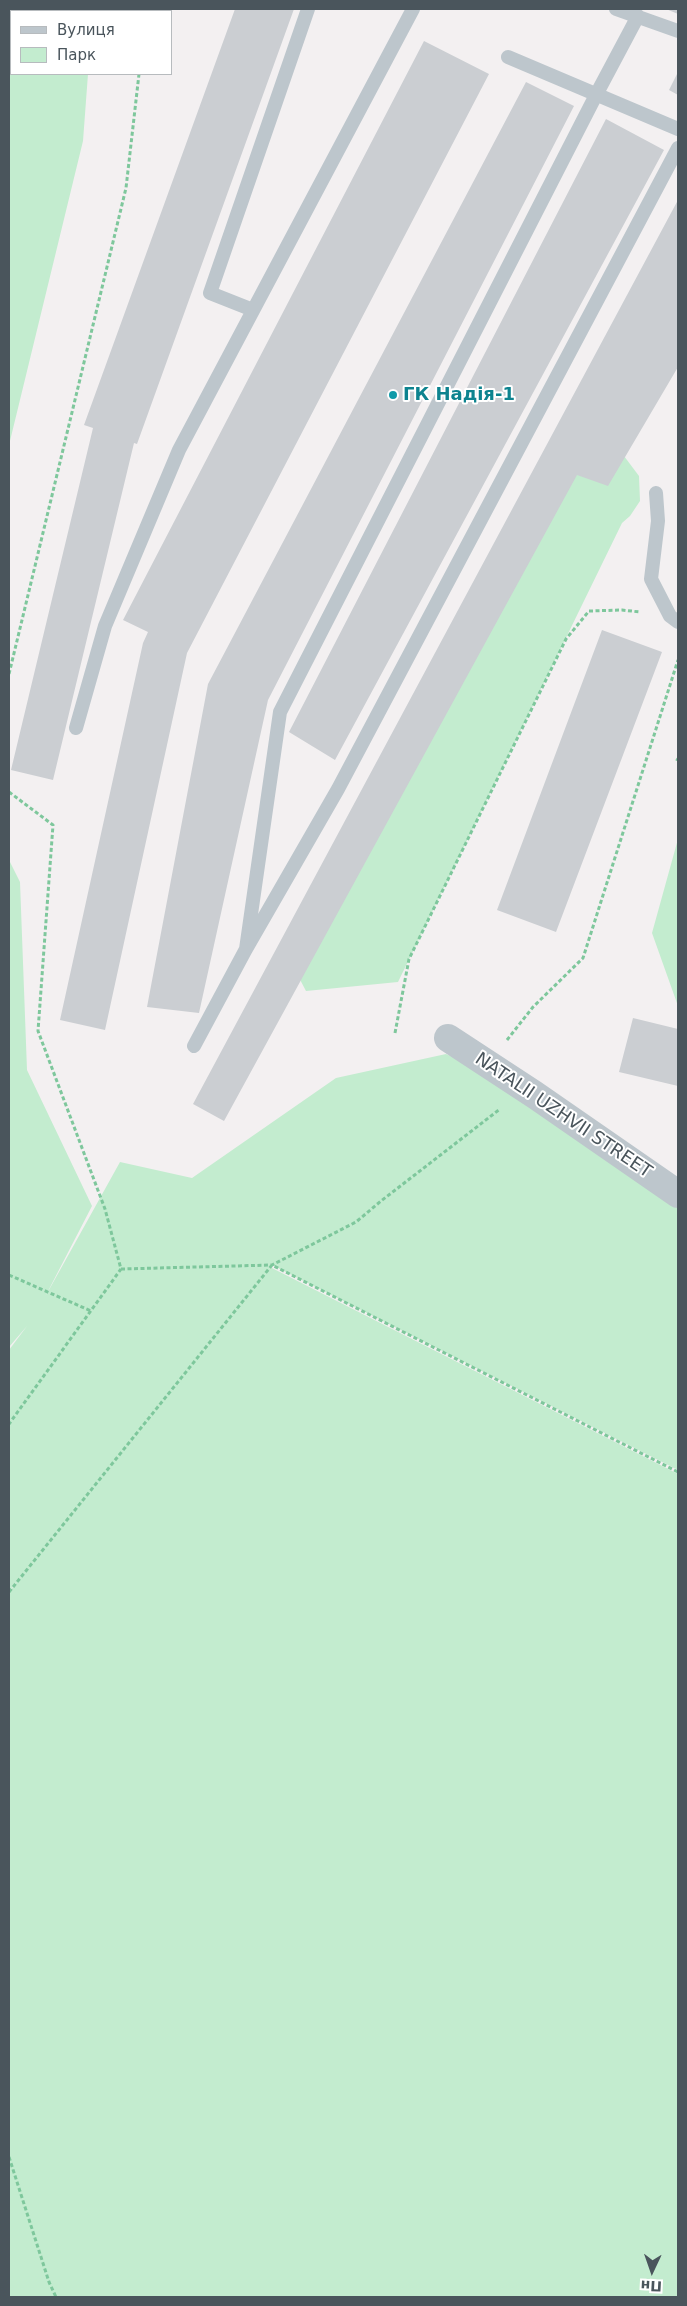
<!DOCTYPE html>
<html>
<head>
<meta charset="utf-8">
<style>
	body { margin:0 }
	#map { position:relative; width:687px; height:2306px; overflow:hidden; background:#f3f0f1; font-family:"DejaVu Sans",sans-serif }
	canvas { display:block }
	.frame { position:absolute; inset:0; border:10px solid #4a555c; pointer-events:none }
	.legend { position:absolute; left:10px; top:10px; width:162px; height:65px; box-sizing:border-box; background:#fff; border:1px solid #b7bbbe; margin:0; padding:6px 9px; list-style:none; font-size:15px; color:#4a555c }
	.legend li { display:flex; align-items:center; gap:10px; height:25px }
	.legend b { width:25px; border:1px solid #b7bbbe }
	.north { position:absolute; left:627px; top:2246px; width:50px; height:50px; -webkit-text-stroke:4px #fff; paint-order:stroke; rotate:183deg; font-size:14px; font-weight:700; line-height:20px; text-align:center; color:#4a555c }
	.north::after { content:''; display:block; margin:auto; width:18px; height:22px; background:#4a555c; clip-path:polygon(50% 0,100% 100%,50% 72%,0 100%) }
</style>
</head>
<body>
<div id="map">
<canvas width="687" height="2306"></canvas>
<div class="frame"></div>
<ul class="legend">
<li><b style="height:6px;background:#bdc6cc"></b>Вулиця</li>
<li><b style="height:14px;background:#c3eccf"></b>Парк</li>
</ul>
<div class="north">Пн</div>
</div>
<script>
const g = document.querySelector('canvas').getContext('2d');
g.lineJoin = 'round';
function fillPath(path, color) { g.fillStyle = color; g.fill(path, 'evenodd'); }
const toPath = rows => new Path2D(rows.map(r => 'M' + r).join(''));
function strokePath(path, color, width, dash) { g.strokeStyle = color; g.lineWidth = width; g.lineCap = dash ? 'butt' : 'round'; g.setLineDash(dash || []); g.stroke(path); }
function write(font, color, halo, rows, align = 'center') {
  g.font = font + ' "DejaVu Sans",sans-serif'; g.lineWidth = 4; g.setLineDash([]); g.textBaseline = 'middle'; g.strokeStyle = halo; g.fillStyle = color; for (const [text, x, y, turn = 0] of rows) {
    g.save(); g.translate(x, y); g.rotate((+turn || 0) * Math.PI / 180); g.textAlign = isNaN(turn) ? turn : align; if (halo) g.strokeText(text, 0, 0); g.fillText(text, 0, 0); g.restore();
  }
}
const green = toPath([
	[9,9,93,9,93,11,11,11,11,74,88,74,83,141,9,445],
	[624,456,639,476,640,501,630,516,622,523,398,982,306,991,296,972,568,466],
	[678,839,678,1006,652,933],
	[9,860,20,882,27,1070,92,1206,45,1297,120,1162,192,1178,336,1078,446,1054,535,1095,678,1197,678,1470,272,1265,270,1267,678,1474,678,2297,9,2297,9,1592,22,1575,9,1591,9,1350,27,1326,9,1347]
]);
const building = toPath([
	[235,9,294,9,137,444,134,443,53,780,11,770,93,428,84,425],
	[666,9,678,9,678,14],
	[424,41,489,74,187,653,105,1030,60,1020,143,643,148,632,123,620],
	[678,72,678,95,669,90],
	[526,82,574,106,268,700,199,1013,147,1007,208,684],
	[606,119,664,150,335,760,289,732],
	[678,200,678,367,608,486,577,475,224,1121,193,1104],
	[602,630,662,652,556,932,497,910],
	[633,1018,678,1029,678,1086,619,1072]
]);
const path = toPath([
	[145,11,146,9],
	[9,674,126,188,139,74],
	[676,759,678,760],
	[9,792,53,825,38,1031,105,1209,121,1269,9,1424],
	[395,1033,409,959,566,639,589,611,622,610,640,612],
	[507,1040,533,1007,583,958,678,660],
	[121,1269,272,1265,356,1222,381,1201,500,1109],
	[9,1275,91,1311],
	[9,1592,272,1265,678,1472],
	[9,2157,49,2282,56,2297]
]);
const service = toPath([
	[616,9,678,31],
	[508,57,678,129],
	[253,310,210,293,308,9],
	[656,493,658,521,651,579,670,616,678,622],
	[76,728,105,626,179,450,413,9],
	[246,949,280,712,596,95,638,16],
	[194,1046,246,949,338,789,678,148]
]);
const minor = toPath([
	[448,1038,535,1095,678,1194]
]);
const markers = [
	[393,395,5,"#0f9aa8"]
];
const cultureNames = [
	["ГК Надія-1",403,395]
];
const streetNames = [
	["NATALII UZHVII STREET",563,1116,34]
];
fillPath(green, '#c3eccf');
fillPath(building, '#cbced2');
strokePath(path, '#7ec79c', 3, [4, 2.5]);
strokePath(service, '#bdc6cc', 14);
strokePath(minor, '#bdc6cc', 28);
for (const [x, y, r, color] of markers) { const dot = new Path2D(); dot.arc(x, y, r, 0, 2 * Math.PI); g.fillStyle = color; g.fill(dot); strokePath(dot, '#fff', 2); }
write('bold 18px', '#0d838f', '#fff', cultureNames, 'left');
write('18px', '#4a555c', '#fff', streetNames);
</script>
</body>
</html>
